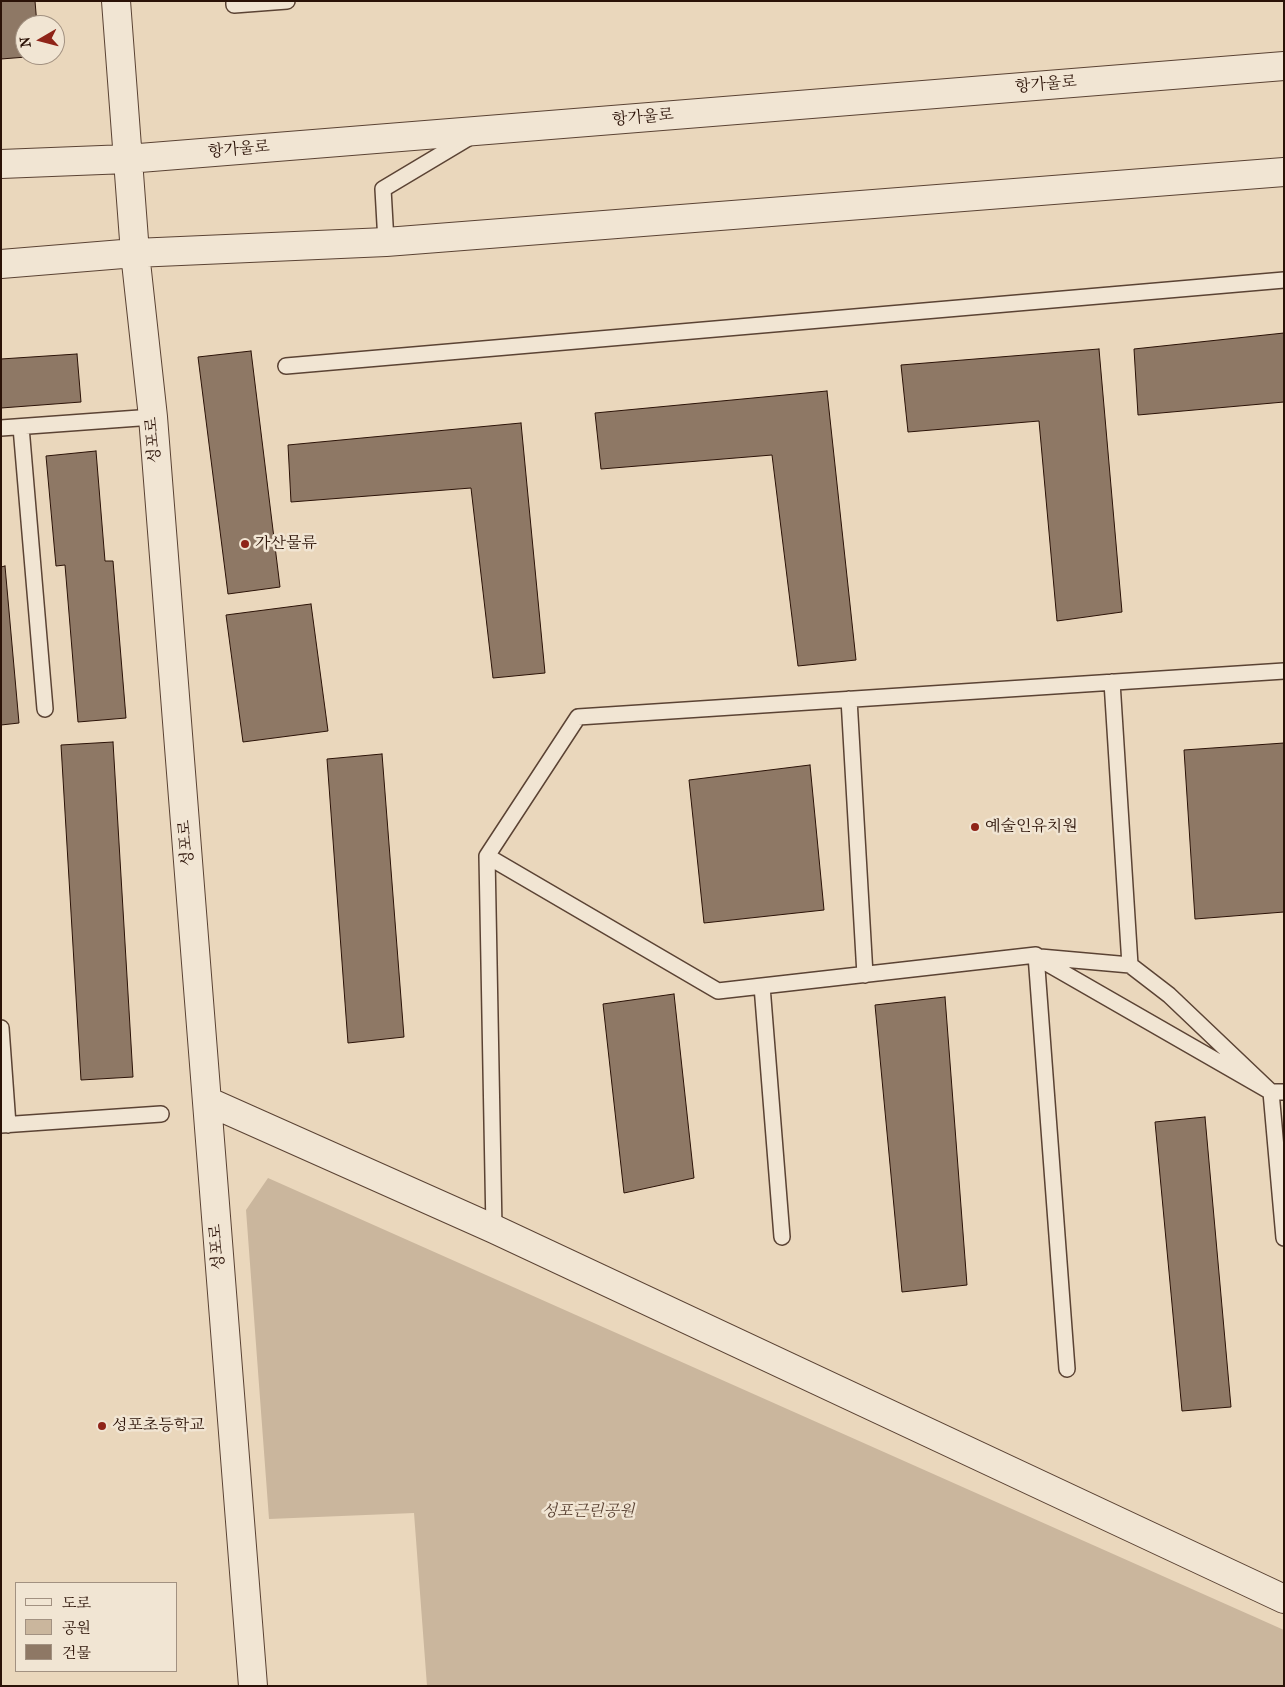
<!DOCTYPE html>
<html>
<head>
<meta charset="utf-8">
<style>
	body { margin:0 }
	#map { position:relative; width:1285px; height:1687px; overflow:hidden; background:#ead7bc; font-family:"IM FELL French Canon","Noto Serif KR",serif }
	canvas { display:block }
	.frame { position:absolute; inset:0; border:2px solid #2b1207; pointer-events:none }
	.legend { position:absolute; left:15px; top:1582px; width:162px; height:90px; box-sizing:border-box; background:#f1e5d3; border:1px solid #a29181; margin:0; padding:6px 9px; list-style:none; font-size:15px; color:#2b1207 }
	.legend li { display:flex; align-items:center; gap:10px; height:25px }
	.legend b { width:25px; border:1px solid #a29181 }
	.north { position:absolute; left:15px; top:15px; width:50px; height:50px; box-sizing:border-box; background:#f1e5d3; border:1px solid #a29181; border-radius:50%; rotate:262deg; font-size:14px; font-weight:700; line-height:20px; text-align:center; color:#2b1207 }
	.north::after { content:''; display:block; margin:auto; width:18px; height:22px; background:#8f2418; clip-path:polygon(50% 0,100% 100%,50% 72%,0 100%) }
</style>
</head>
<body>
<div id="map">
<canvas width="1285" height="1687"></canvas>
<div class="frame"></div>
<ul class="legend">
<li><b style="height:6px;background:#f1e5d3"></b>도로</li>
<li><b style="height:14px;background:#cab69d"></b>공원</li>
<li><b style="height:14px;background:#8e7865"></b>건물</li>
</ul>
<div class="north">N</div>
</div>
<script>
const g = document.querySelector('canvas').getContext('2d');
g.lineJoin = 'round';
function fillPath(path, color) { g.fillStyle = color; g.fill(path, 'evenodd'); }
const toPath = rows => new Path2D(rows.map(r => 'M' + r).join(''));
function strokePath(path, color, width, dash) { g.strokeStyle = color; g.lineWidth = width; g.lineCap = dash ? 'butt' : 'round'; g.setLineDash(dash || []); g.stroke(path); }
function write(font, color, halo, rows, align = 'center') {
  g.font = font + ' "IM FELL French Canon","Noto Serif KR",serif'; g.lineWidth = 5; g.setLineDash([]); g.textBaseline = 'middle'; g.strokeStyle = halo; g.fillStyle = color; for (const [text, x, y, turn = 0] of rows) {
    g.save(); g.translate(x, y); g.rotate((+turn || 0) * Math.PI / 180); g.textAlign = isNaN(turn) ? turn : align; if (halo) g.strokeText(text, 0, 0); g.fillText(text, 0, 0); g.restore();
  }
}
const green = toPath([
	[268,1178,1284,1630,1284,1686,427,1686,414,1513,269,1519,246,1210]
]);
const building = toPath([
	[1,1,35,1,37,25,25,25,25,55,39,56,1,59,1,1],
	[1284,333,1284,402,1138,415,1134,349,1284,333],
	[1099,349,1122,612,1057,621,1039,421,908,432,901,365,1099,349],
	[251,351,280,587,228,594,198,357,251,351],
	[77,354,81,402,1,408,1,359,77,354],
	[827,391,856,660,798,666,772,455,601,469,595,413,827,391],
	[521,423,545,673,493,678,471,488,291,502,288,445,521,423],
	[96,451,105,561,113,561,126,718,78,722,65,565,56,566,46,456,96,451],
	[5,566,19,723,1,725,1,567,5,566],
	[311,604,328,731,243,742,226,615,311,604],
	[113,742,133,1077,81,1080,61,745,113,742],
	[1284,743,1284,912,1195,919,1184,750,1284,743],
	[382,754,404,1037,348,1043,327,759,382,754],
	[810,765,824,910,704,923,689,780,810,765],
	[674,994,694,1178,624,1193,603,1004,674,994],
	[945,997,967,1285,902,1292,875,1005,945,997],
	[1205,1117,1231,1407,1182,1411,1155,1122,1205,1117]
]);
const service = toPath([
	[234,1,234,5,287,1],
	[386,242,383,189,470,137],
	[286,366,1284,280],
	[21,427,45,709],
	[1,428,153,417],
	[1112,682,1130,965],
	[849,699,865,975],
	[487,856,718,991,1036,955,1067,1369],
	[1036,957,1271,1092,1284,1238],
	[1040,957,1130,965,1169,995,1271,1092,1284,1092],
	[762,986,782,1237],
	[1,1028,8,1125],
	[1,1125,161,1114],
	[494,1229,487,856,578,717,1284,671]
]);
const tertiary = toPath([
	[116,1,135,253,153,417,253,1686],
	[1,164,127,159,1284,66],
	[1,264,135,253,386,242,1284,172],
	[207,1101,494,1229,1284,1599]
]);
const markers = [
	[245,544,5,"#8f2418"],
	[975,827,5,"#8f2418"],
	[102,1426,5,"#8f2418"]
];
const streetNames = [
	["항가울로",1046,85,-5],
	["항가울로",643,118,-5],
	["항가울로",239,150,-5],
	["성포로",154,440,-95],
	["성포로",187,843,-95],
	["성포로",218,1247,-95]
];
const poiNames = [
	["가산물류",255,544],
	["예술인유치원",985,827],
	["성포초등학교",112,1426]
];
const parkNames = [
	["성포근린공원",588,1512]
];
fillPath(green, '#cab69d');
fillPath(building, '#8e7865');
strokePath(building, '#2b1207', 1);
strokePath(service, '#5b4334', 18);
strokePath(tertiary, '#5b4334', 30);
strokePath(service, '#f1e5d3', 15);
strokePath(tertiary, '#f1e5d3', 28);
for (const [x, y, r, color] of markers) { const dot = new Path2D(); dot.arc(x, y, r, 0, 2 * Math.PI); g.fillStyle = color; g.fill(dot); strokePath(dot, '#f1e5d3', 2); }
write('16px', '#2b1207', '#f1e5d3', streetNames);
write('16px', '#2b1207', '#f1e5d3', poiNames, 'left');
write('italic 16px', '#5b4334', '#f1e5d3', parkNames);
</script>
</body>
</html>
